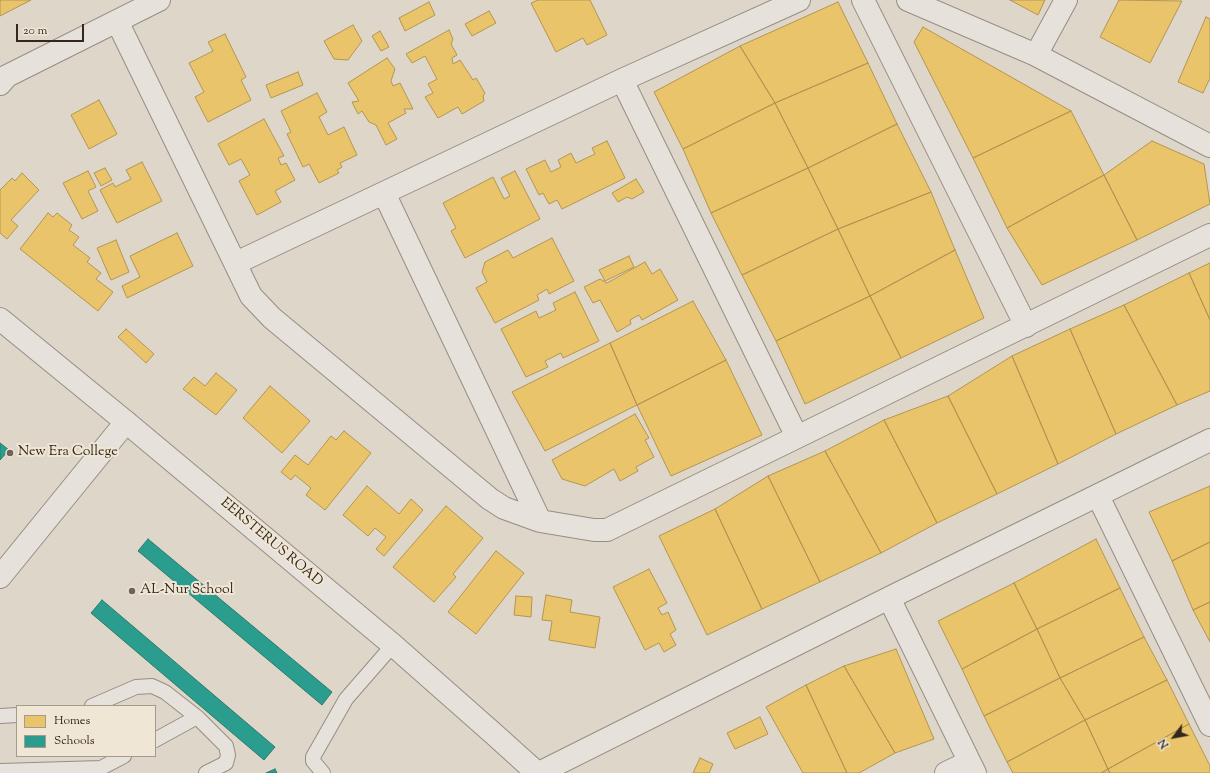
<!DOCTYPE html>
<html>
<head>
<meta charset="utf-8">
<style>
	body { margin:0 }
	#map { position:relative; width:1210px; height:773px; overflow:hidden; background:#ded6c8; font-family:"Sorts Mill Goudy",serif }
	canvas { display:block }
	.legend { position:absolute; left:16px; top:705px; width:140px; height:52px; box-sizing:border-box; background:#efe6d5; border:1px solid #a59a8b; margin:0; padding:5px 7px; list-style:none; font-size:12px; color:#35271b }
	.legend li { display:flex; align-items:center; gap:8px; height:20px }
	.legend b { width:20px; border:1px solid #a59a8b }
	.north { position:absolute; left:1154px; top:717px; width:40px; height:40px; -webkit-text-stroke:3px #efe6d5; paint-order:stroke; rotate:238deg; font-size:11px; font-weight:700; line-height:16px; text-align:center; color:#35271b }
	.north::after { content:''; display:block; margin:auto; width:14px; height:18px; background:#35271b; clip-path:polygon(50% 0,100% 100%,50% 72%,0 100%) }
	.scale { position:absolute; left:16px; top:24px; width:68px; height:18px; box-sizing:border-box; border:2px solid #35271b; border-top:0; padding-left:5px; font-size:12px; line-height:14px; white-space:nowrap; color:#35271b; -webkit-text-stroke:3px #efe6d5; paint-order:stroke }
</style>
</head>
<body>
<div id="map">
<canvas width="1210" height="773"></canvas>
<ul class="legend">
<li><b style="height:11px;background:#e9c46a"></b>Homes</li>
<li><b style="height:11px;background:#2a9d8f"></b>Schools</li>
</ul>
<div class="north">N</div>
<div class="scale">20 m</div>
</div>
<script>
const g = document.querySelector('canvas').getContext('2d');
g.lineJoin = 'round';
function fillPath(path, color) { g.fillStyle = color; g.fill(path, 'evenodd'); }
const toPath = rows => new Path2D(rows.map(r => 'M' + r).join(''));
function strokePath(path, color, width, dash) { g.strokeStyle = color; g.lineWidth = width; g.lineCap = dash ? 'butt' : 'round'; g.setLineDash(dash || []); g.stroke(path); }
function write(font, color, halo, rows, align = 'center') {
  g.font = font + ' "Sorts Mill Goudy",serif'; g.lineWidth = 4; g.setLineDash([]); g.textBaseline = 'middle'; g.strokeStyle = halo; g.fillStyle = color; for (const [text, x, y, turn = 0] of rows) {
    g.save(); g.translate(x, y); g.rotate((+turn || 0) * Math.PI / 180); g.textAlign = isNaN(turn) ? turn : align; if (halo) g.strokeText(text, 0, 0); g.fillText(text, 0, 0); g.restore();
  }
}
const homes = toPath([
	[0,0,31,0,0,16,0,0],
	[538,0,590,0,607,35,587,45,583,38,556,52,531,3,538,0],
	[1010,0,1045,0,1038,15,1010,0],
	[1119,0,1182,1,1150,63,1100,37,1119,0],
	[429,2,435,15,405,31,399,18,429,2],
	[838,2,868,63,775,103,740,46,838,2],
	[489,11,496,23,472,36,465,24,489,11],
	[1206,17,1210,19,1210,80,1209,80,1203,93,1178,82,1206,17],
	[353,25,362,41,348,60,334,59,324,41,353,25],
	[923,27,1071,111,973,158,914,42,923,27],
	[449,30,453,39,451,44,457,55,452,58,453,64,460,60,473,80,476,78,485,93,483,96,484,101,462,114,458,107,438,118,425,97,433,93,428,84,437,79,425,56,412,63,406,54,449,30],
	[380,31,389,47,381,51,372,36,380,31],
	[225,34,246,77,241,80,251,100,208,122,195,97,204,92,189,63,213,51,208,42,225,34],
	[740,46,775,103,683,149,654,92,740,46],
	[387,58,395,69,391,81,393,86,400,83,413,109,404,109,406,113,388,123,397,139,386,145,376,125,369,122,362,111,358,114,352,102,359,101,348,83,387,58],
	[868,63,897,124,808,168,775,103,868,63],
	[298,72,303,85,271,98,266,85,298,72],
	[317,93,327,112,319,117,328,135,344,127,357,155,340,163,342,167,337,170,339,173,319,183,309,164,303,167,287,134,291,132,281,111,317,93],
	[99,100,117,134,89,149,71,115,99,100],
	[775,103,808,168,711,213,683,149,775,103],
	[1071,111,1104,175,1007,228,973,158,1071,111],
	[264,119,284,156,278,158,281,165,286,163,295,180,275,191,281,202,257,215,239,181,250,175,241,159,229,165,218,144,264,119],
	[897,124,931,192,838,229,808,168,897,124],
	[607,141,625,178,562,209,557,200,549,204,543,193,539,195,526,169,545,160,551,172,561,167,558,160,571,153,576,163,595,154,592,148,607,141],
	[1152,141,1204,164,1210,204,1137,240,1104,175,1152,141],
	[142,162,162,201,117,223,100,190,113,183,115,187,131,179,126,170,142,162],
	[105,168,112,180,101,186,94,173,105,168],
	[808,168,838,229,742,275,711,213,808,168],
	[88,171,96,187,88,191,98,211,82,219,63,183,88,171],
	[515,171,540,219,465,258,451,231,456,228,443,203,493,177,504,199,510,196,501,178,515,171],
	[22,173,39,190,11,220,18,226,7,239,0,233,0,190,12,178,15,181,22,173],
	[1104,175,1137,240,1042,285,1007,228,1104,175],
	[636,179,644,192,632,199,627,197,618,202,612,193,636,179],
	[931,192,955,250,870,296,838,229,931,192],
	[48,213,53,217,57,213,72,225,69,230,79,237,73,245,90,258,87,262,101,273,96,279,113,292,98,311,20,249,48,213],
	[838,229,870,296,776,341,742,275,838,229],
	[177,233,193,266,127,298,122,286,140,277,130,256,177,233],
	[552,238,574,281,549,294,547,289,537,295,539,300,495,323,476,288,487,282,482,272,485,262,508,250,513,258,552,238],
	[116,240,129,272,111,280,97,248,116,240],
	[955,250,984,318,901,358,870,296,955,250],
	[629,256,634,267,605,281,599,270,629,256],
	[645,262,652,274,660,269,678,300,642,320,639,315,630,320,631,324,617,332,600,300,593,303,584,287,600,279,607,283,645,262],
	[1210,263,1210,320,1189,273,1210,263],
	[1189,273,1210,320,1210,391,1177,405,1124,305,1189,273],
	[575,292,599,341,563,358,561,353,545,361,548,367,526,377,501,329,536,311,539,318,556,310,553,303,575,292],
	[870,296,901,358,805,404,776,341,870,296],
	[693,301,726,360,637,405,610,343,693,301],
	[1124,305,1177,405,1116,434,1070,329,1124,305],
	[126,329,154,354,146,363,118,337,126,329],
	[1070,329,1116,434,1058,464,1012,356,1070,329],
	[610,343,637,405,545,451,512,392,610,343],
	[1012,356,1058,464,997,494,948,396,1012,356],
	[726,360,762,435,671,476,637,405,726,360],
	[216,373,237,390,216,415,183,389,194,377,205,386,216,373],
	[270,386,310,421,282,453,243,418,270,386],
	[948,396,997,494,937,523,884,420,948,396],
	[635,414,649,438,645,440,654,457,636,467,638,471,620,481,614,469,585,486,562,479,552,460,635,414],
	[884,420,937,523,881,553,825,451,884,420],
	[344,431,371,453,325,510,306,495,311,488,295,475,291,480,281,472,295,455,308,465,331,436,336,440,344,431],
	[825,451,881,553,820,582,768,476,825,451],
	[768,476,820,582,762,609,715,509,768,476],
	[367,486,399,514,411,499,423,510,384,556,376,549,386,537,375,528,368,536,343,515,367,486],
	[1210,486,1210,542,1172,561,1149,512,1210,486],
	[446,506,483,538,453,574,456,577,434,602,393,567,446,506],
	[715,509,762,609,707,635,659,536,715,509],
	[1096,539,1120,588,1037,629,1014,583,1096,539],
	[1210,542,1210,602,1193,610,1172,561,1210,542],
	[496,551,524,573,476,634,448,612,496,551],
	[649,569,667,603,658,608,662,615,668,612,676,630,670,634,676,645,664,652,659,643,645,650,613,587,649,569],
	[1014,583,1037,629,962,669,938,621,1014,583],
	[1120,588,1144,637,1060,678,1037,629,1120,588],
	[546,595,572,600,570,612,600,617,595,648,549,640,552,621,542,620,546,595],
	[516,596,532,597,531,617,514,615,516,596],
	[1210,602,1210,642,1193,610,1210,602],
	[1037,629,1060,678,984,716,962,669,1037,629],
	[1144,637,1167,680,1085,720,1060,678,1144,637],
	[896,649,934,739,895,753,844,666,896,649],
	[844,666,895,753,859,773,847,773,806,685,844,666],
	[1060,678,1085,720,1007,762,984,716,1060,678],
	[1167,680,1189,724,1108,769,1085,720,1167,680],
	[806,685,847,773,803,773,766,707,806,685],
	[760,717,768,734,735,749,727,733,760,717],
	[1085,720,1108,769,1101,773,1013,773,1007,762,1085,720],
	[1189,724,1210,766,1210,773,1110,773,1108,769,1189,724],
	[700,758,713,764,709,773,693,773,700,758],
	[1108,769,1110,773,1101,773,1108,769]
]);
const schools = toPath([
	[0,443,9,450,0,460,0,443],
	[148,539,332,692,322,705,138,551,148,539],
	[102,600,275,747,264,760,91,613,102,600],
	[275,769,277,773,266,773,275,769]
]);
const service = toPath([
	[92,706,136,687,152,686,165,692,197,717,226,746,228,755,226,763,206,773],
	[0,716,17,715],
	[155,740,197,717],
	[0,771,101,768,124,756],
	[323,773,313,761,313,757,346,699,393,645]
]);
const minor = toPath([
	[863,0,1026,326],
	[908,0,1036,55,1210,146],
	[117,21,251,296,272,318,490,499,504,508,540,521,594,530,607,530,1210,235],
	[1036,55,1066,0],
	[622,80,797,437],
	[0,84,7,76,159,0],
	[384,193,540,521],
	[236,263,622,80,799,0],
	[1098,496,1210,725],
	[0,577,126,422],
	[889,598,975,773],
	[539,773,889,598,1210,440],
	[946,773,969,762]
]);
const tertiary = toPath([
	[0,319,126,422,393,645,495,735,537,773]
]);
const markers = [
	[10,453,4,"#706458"],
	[132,591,4,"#706458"]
];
const poiNames = [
	["New Era College",18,453],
	["AL-Nur School",140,591]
];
const streetNames = [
	["EERSTERUS ROAD",271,543,40]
];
fillPath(homes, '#e9c46a');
strokePath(homes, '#b39552', 1);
fillPath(schools, '#2a9d8f');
strokePath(schools, '#2d7a6c', 1);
strokePath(service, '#948e85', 16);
strokePath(minor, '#948e85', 24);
strokePath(tertiary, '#948e85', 24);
strokePath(service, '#e6e1da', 14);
strokePath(minor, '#e6e1da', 22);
strokePath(tertiary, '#e6e1da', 22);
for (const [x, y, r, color] of markers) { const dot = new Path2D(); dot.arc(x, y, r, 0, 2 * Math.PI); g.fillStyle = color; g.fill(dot); strokePath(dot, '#efe6d5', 1.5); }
write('14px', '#35271b', '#efe6d5', poiNames, 'left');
write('14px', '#35271b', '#efe6d5', streetNames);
</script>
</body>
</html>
